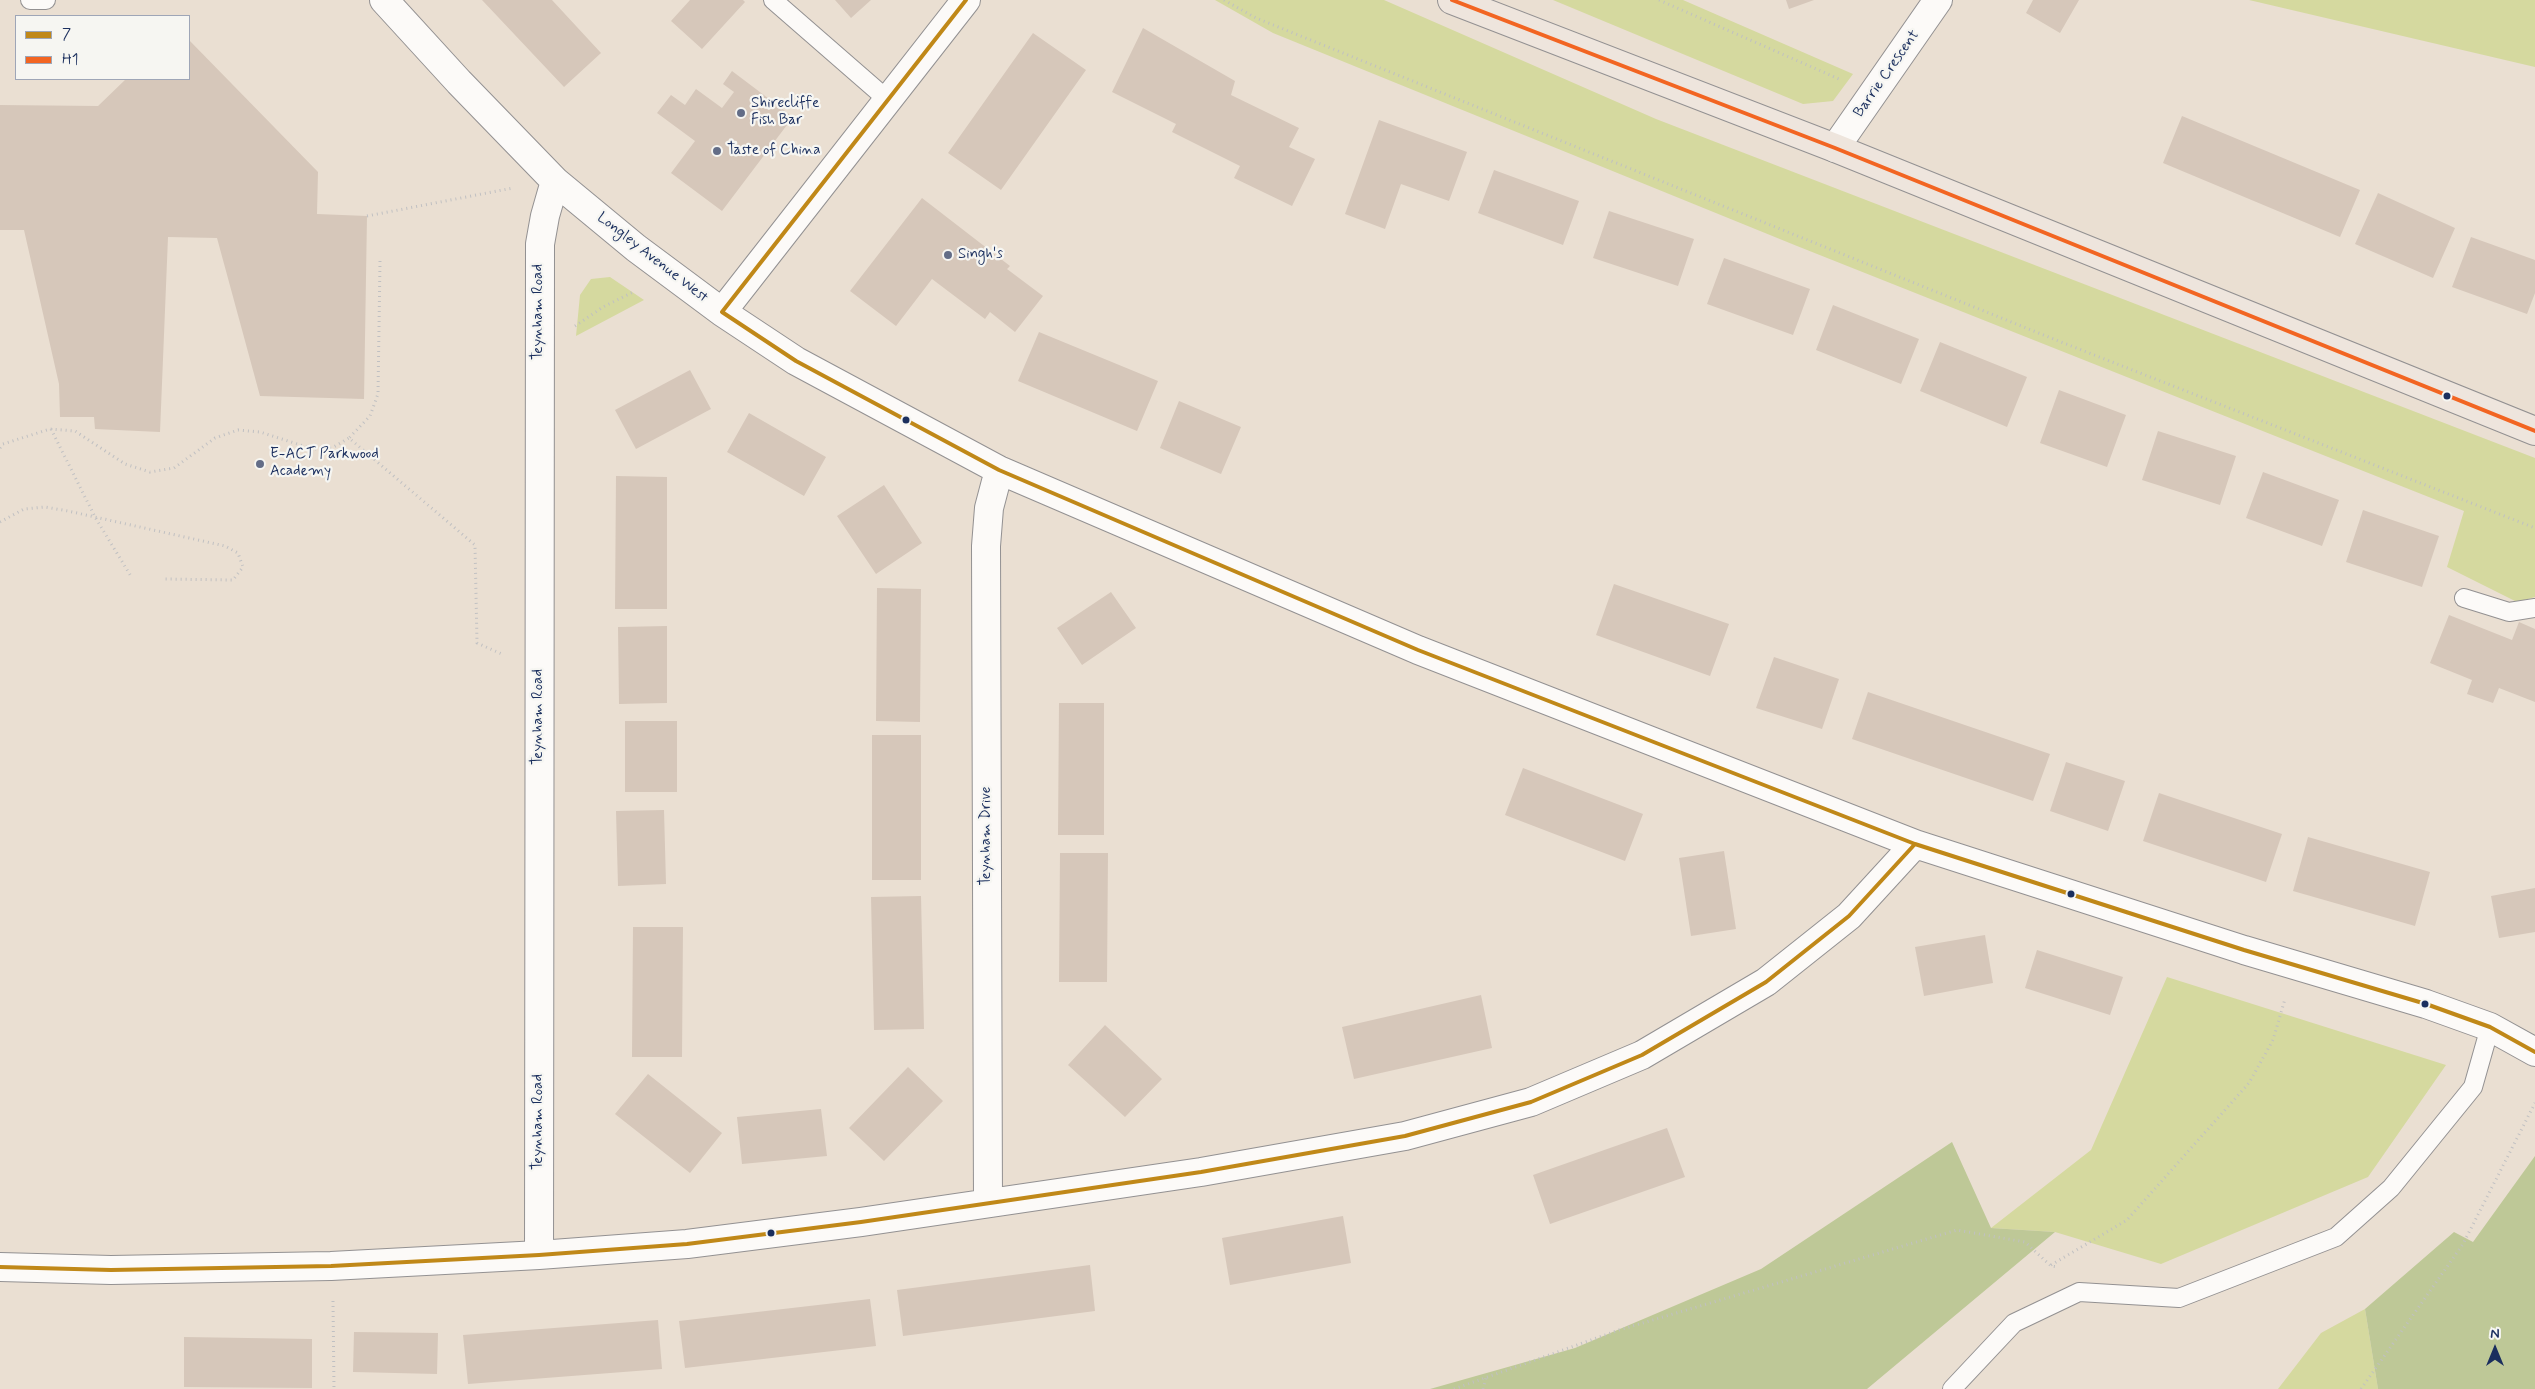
<!DOCTYPE html>
<html>
<head>
<meta charset="utf-8">
<style>
	body { margin:0 }
	#map { position:relative; width:2535px; height:1389px; overflow:hidden; background:#eadfd2; font-family:Mynerve,sans-serif }
	canvas { display:block }
	.legend { position:absolute; left:15px; top:15px; width:175px; height:65px; box-sizing:border-box; background:#f6f6f2; border:1px solid #9ea6b7; margin:0; padding:6px 9px; list-style:none; font-size:15px; color:#1b2f5e }
	.legend li { display:flex; align-items:center; gap:10px; height:25px }
	.legend b { width:25px; border:1px solid #9ea6b7 }
	.north { position:absolute; left:2470px; top:1324px; width:50px; height:50px; -webkit-text-stroke:4px #f6f6f2; paint-order:stroke; rotate:0deg; font-size:14px; font-weight:700; line-height:20px; text-align:center; color:#1b2f5e }
	.north::after { content:''; display:block; margin:auto; width:18px; height:22px; background:#1b2f5e; clip-path:polygon(50% 0,100% 100%,50% 72%,0 100%) }
</style>
</head>
<body>
<div id="map">
<canvas width="2535" height="1389"></canvas>
<ul class="legend">
<li><b style="height:6px;background:#c08818"></b>7</li>
<li><b style="height:6px;background:#f26522"></b>H1</li>
</ul>
<div class="north">N</div>
</div>
<script>
const g = document.querySelector('canvas').getContext('2d');
g.lineJoin = 'round';
function fillPath(path, color) { g.fillStyle = color; g.fill(path, 'evenodd'); }
const toPath = rows => new Path2D(rows.map(r => 'M' + r).join(''));
function strokePath(path, color, width, dash) { g.strokeStyle = color; g.lineWidth = width; g.lineCap = dash ? 'butt' : 'round'; g.setLineDash(dash || []); g.stroke(path); }
function write(font, color, halo, rows, align = 'center') {
  g.font = font + ' Mynerve,sans-serif'; g.lineWidth = 4.5; g.setLineDash([]); g.textBaseline = 'middle'; g.strokeStyle = halo; g.fillStyle = color; for (const [text, x, y, turn = 0] of rows) {
    g.save(); g.translate(x, y); g.rotate((+turn || 0) * Math.PI / 180); g.textAlign = isNaN(turn) ? turn : align; if (halo) g.strokeText(text, 0, 0); g.fillText(text, 0, 0); g.restore();
  }
}
const green = toPath([
	[1215,0,1384,0,1656,119,2535,458,2535,597,2517,602,2447,567,2464,511,1797,246,1273,33],
	[1553,0,1683,0,1853,74,1833,101,1803,104],
	[2249,0,2535,0,2535,67],
	[610,277,644,300,576,336,580,295,591,279],
	[2167,977,2446,1065,2368,1177,2161,1264,2055,1232,1991,1228,2091,1150],
	[2365,1309,2378,1389,2278,1389,2321,1333]
]);
const forest = toPath([
	[1952,1142,1991,1228,2055,1232,1867,1389,1430,1389,1575,1348,1761,1269],
	[2535,1156,2535,1389,2378,1389,2365,1309,2454,1232,2473,1242]
]);
const building = toPath([
	[482,0,552,0,601,53,564,87],
	[690,0,743,0,745,2,702,49,671,21],
	[835,0,871,0,851,18],
	[1786,0,1814,0,1789,9],
	[2033,0,2079,0,2060,33,2026,13],
	[1143,28,1235,81,1231,95,1299,128,1289,147,1315,159,1292,206,1234,178,1240,166,1172,132,1176,124,1112,92],
	[1033,33,1086,70,1001,190,948,153],
	[189,40,318,172,317,214,367,216,364,399,260,396,217,238,168,237,160,432,95,429,94,417,60,417,59,384,24,230,0,230,0,105,98,106,126,79,189,79],
	[732,71,793,117,722,211,671,173,695,141,657,113,671,95,685,105,696,89,722,108,734,92,723,84],
	[2182,116,2360,190,2340,237,2163,163],
	[1379,120,1467,152,1449,201,1401,184,1385,229,1345,214],
	[1494,170,1579,201,1563,245,1478,213],
	[2378,193,2455,228,2433,278,2355,244],
	[922,198,1010,266,1007,269,1043,296,1015,332,990,312,985,319,932,279,896,326,850,291],
	[1609,211,1694,239,1678,286,1593,258],
	[2471,237,2535,260,2535,293,2527,314,2452,287],
	[1724,258,1810,289,1793,335,1707,304],
	[1833,305,1919,339,1901,384,1816,350],
	[1039,332,1158,381,1137,431,1018,381],
	[1940,342,2027,377,2007,427,1920,391],
	[690,370,711,409,636,449,615,410],
	[2059,390,2126,415,2107,467,2040,443],
	[1179,401,1241,427,1221,474,1160,448],
	[749,413,826,457,804,496,727,452],
	[2158,431,2236,456,2220,505,2142,480],
	[2263,472,2339,500,2322,546,2246,518],
	[616,476,667,477,667,609,615,609],
	[884,485,922,543,876,574,837,516],
	[2363,510,2439,536,2422,587,2346,562],
	[1614,584,1729,624,1710,676,1596,635],
	[877,588,921,589,920,722,876,721],
	[1111,592,1136,628,1082,665,1057,628],
	[2449,615,2512,640,2519,622,2535,629,2535,702,2499,688,2493,703,2467,694,2472,680,2430,663],
	[667,626,667,703,619,704,618,627],
	[1774,657,1839,679,1822,729,1756,708],
	[1868,692,2050,754,2033,801,1852,739],
	[1059,703,1104,703,1104,835,1058,835],
	[625,721,677,721,677,792,625,792],
	[872,735,921,735,921,880,872,880],
	[2066,762,2125,781,2108,831,2050,811],
	[1523,768,1643,814,1625,861,1505,815],
	[2159,793,2282,834,2266,882,2143,841],
	[664,810,666,884,618,886,616,811],
	[2308,837,2430,872,2415,926,2293,891],
	[1724,851,1736,929,1691,936,1679,858],
	[1060,853,1108,853,1107,982,1059,982],
	[2535,888,2535,932,2499,938,2491,896],
	[921,896,924,1029,874,1030,871,897],
	[633,927,683,927,682,1057,632,1057],
	[1985,935,1993,983,1924,996,1915,947],
	[2037,950,2123,977,2110,1015,2025,988],
	[1481,995,1492,1048,1354,1079,1342,1027],
	[1105,1025,1162,1079,1125,1117,1068,1065],
	[908,1067,943,1101,884,1161,849,1128],
	[648,1074,722,1133,690,1173,615,1114],
	[821,1109,827,1156,742,1164,737,1117],
	[1667,1128,1685,1177,1550,1224,1533,1175],
	[1343,1216,1351,1263,1230,1285,1222,1238],
	[1090,1265,1095,1311,903,1336,897,1290],
	[870,1299,876,1346,685,1368,679,1321],
	[658,1320,662,1369,468,1384,463,1335],
	[354,1332,438,1333,437,1374,353,1372],
	[184,1337,312,1339,312,1388,184,1387]
]);
const path = toPath([
	[1224,0,1256,18,2056,340,2535,528],
	[1659,0,1839,79],
	[367,216,513,188],
	[380,261,378,394,370,416,349,438,475,545,477,643,504,655],
	[575,326,603,307,635,291],
	[51,429,95,517,132,578],
	[0,448,3,444,50,429,75,431,125,464,150,472,174,468,215,438,238,430,260,432,313,449,332,448,349,438],
	[0,522,24,509,45,507,68,511,225,546,238,553,243,567,233,580,165,579],
	[2051,1265,2127,1220,2249,1083,2273,1040,2285,999],
	[333,1301,334,1389],
	[1454,1389,1619,1330,1957,1230,2025,1242,2051,1266,2058,1267],
	[1483,1389,1486,1378],
	[2361,1389,2463,1244,2535,1103]
]);
const lane = toPath([
	[30,0,46,0],
	[773,0,889,101],
	[2464,598,2509,612,2535,608],
	[1952,1389,2014,1323,2079,1292,2179,1298,2336,1237,2391,1188,2473,1087,2490,1027]
]);
const street = toPath([
	[384,0,459,82,555,181,636,248,722,312,796,361,999,470,1418,650,1915,844,2244,950,2426,1004,2490,1027,2535,1052],
	[1835,148,1938,0],
	[722,312,966,0],
	[988,1203,986,546,989,508,999,470],
	[539,1255,540,244,545,216,555,181],
	[0,1267,111,1270,331,1266,539,1255,687,1244,861,1222,1201,1172,1405,1136,1531,1102,1642,1055,1766,982,1849,916,1915,844]
]);
const primary = toPath([
	[1452,0,1835,148,2535,431]
]);
const bus1 = toPath([
	[966,0,722,312,796,361,999,470,1418,650,1915,844,2244,950,2426,1004,2490,1027,2535,1052],
	[0,1267,111,1270,331,1266,539,1255,687,1244,861,1222,1201,1172,1405,1136,1531,1102,1642,1055,1766,982,1849,916,1915,844]
]);
const bus2 = toPath([
	[1452,0,1835,148,2535,431]
]);
const markers = [
	[741,113,5,"#636d87"],
	[717,151,5,"#636d87"],
	[948,255,5,"#636d87"],
	[2447,396,4.5,"#1b2f5e"],
	[906,420,4.5,"#1b2f5e"],
	[260,464,5,"#636d87"],
	[2071,894,4.5,"#1b2f5e"],
	[2425,1004,4.5,"#1b2f5e"],
	[771,1233,4.5,"#1b2f5e"]
];
const streetNames = [
	["Barrie Crescent",1887,74,-55],
	["Longley Avenue West",652,258,38],
	["Teynham Road",539,312,-90],
	["Teynham Road",539,717,-90],
	["Teynham Drive",987,836,-90],
	["Teynham Road",539,1122,-90]
];
const poiNames = [
	["Shirecliffe",751,104],
	["Fish Bar",751,121],
	["Taste of China",727,151],
	["Singh's",958,255],
	["E-ACT Parkwood",270,455],
	["Academy",270,472]
];
fillPath(green, '#d5d99f');
fillPath(forest, '#bec897');
fillPath(building, '#d6c7ba');
strokePath(lane, '#939192', 20);
strokePath(street, '#939192', 30);
strokePath(primary, '#939192', 30);
strokePath(path, '#c0c0c2', 3, [1, 4]);
strokePath(lane, '#fcfaf8', 18);
strokePath(street, '#fcfaf8', 28);
strokePath(primary, '#eee5dd', 28);
strokePath(bus1, '#c08818', 4);
strokePath(bus2, '#f26522', 4);
for (const [x, y, r, color] of markers) { const dot = new Path2D(); dot.arc(x, y, r, 0, 2 * Math.PI); g.fillStyle = color; g.fill(dot); strokePath(dot, '#f6f6f2', 2); }
write('15px', '#1b2f5e', '#f6f6f2', streetNames);
write('15px', '#1b2f5e', '#f6f6f2', poiNames, 'left');
</script>
</body>
</html>
